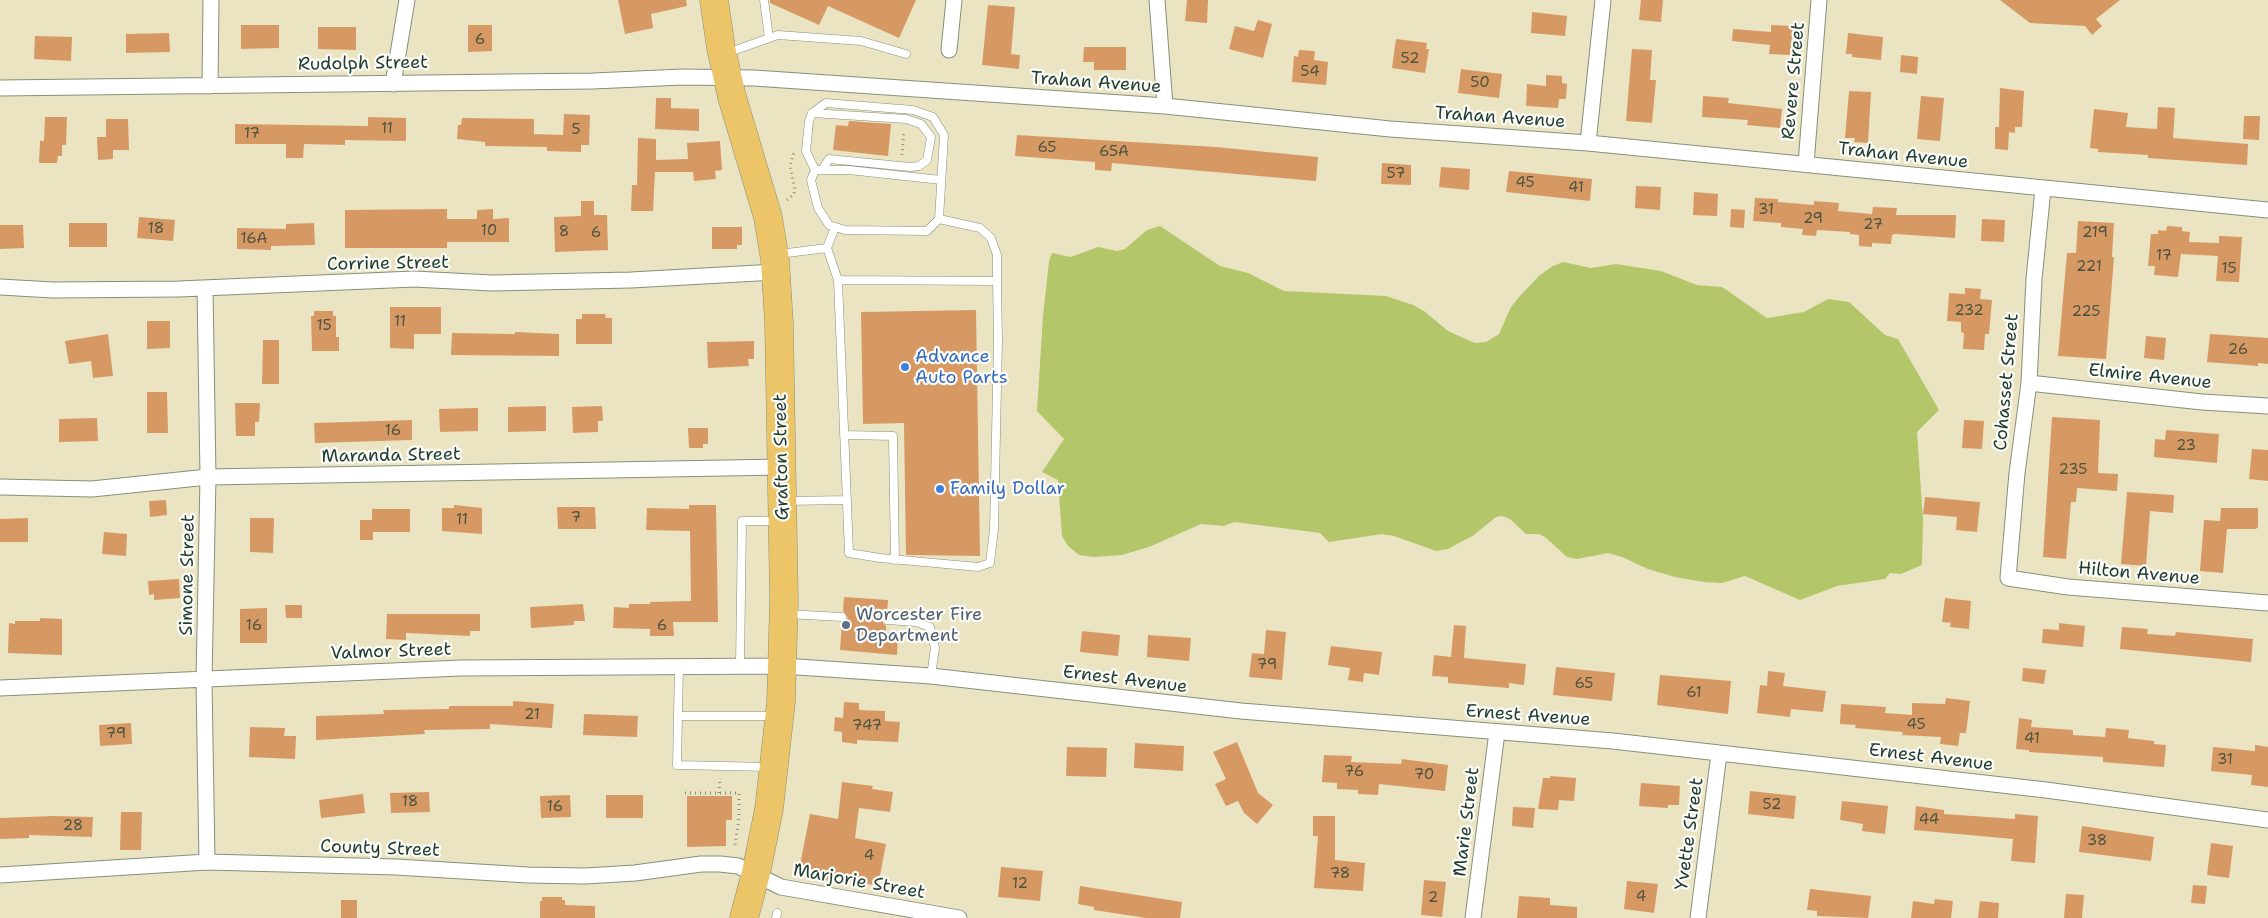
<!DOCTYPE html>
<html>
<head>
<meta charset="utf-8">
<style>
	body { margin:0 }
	canvas { display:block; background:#ebe4c3 }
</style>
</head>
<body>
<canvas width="2268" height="918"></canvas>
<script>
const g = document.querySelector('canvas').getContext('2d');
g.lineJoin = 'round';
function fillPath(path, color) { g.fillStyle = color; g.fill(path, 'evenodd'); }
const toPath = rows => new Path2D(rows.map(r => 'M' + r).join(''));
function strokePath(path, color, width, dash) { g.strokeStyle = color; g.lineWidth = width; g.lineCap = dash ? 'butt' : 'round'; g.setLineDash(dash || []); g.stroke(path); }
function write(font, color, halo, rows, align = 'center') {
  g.font = font + ' "Shantell Sans",sans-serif'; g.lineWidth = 4.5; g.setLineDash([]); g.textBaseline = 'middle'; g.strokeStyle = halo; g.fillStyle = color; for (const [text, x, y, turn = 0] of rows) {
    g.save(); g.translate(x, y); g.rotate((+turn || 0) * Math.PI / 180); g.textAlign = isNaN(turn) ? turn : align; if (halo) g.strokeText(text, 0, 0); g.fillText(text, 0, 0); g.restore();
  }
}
const green = toPath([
	[1160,226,1220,266,1248,273,1284,291,1386,296,1413,305,1424,311,1448,331,1475,343,1486,342,1499,334,1511,307,1519,297,1540,275,1553,266,1563,262,1591,268,1616,264,1661,271,1697,285,1722,287,1767,318,1804,312,1828,299,1849,302,1885,335,1898,339,1939,410,1917,432,1923,520,1922,565,1901,574,1890,573,1885,579,1837,586,1800,600,1745,576,1722,583,1704,582,1675,577,1648,569,1622,557,1608,553,1577,559,1567,557,1545,537,1539,534,1526,534,1510,519,1502,516,1496,517,1474,535,1448,549,1436,551,1394,536,1382,534,1329,542,1320,533,1313,532,1234,522,1224,526,1201,524,1149,547,1122,555,1093,557,1079,555,1068,546,1062,536,1058,480,1042,472,1064,439,1037,411,1043,316,1049,261,1052,253,1071,257,1098,247,1117,251,1125,249,1147,230]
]);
const building = toPath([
	[618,0,686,0,687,6,651,14,653,28,625,34],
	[770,0,916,0,899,38,828,6,819,25,770,3],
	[1187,0,1208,0,1207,23,1185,21],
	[1641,0,1663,0,1661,22,1639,20],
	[2000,0,2120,0,2096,19,2102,26,2092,35,2085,26,2030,23],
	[988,5,1015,7,1011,54,1020,55,1019,69,982,65],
	[1532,12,1567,16,1565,36,1531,33],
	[1258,20,1272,24,1263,58,1229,49,1235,26,1254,31],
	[241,25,279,25,279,48,241,49],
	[468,25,492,25,492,51,468,52],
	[1771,25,1793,26,1790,55,1769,54,1770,45,1732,41,1733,29,1771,32],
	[318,27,356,27,356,50,318,49],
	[169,33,170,52,126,53,126,34],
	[1848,33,1883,37,1881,60,1852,57,1852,54,1846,54],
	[35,36,72,37,71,61,34,59],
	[1396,39,1427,43,1426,49,1429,49,1425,73,1392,68],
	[1084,47,1126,47,1126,70,1094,70,1094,62,1083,62],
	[1632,49,1652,50,1650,80,1656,80,1652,123,1626,121],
	[1299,50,1315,51,1314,60,1328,62,1326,85,1292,82,1294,56,1298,57],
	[1901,55,1918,57,1917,74,1900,72],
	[1461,69,1502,74,1499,98,1458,93],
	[1546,75,1562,76,1562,83,1567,84,1566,99,1559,99,1558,108,1526,106,1527,84,1546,86],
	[2000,88,2024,91,2022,127,2015,127,2015,133,2009,132,2008,150,1995,149,1995,127,1999,127],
	[1849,91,1871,92,1868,143,1854,142,1855,138,1845,138],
	[1703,96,1729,98,1728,103,1782,109,1780,128,1747,125,1748,120,1702,117],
	[1921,96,1944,98,1940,141,1917,139],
	[656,98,671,98,671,108,699,109,699,131,655,129],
	[2158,107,2175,108,2173,138,2248,144,2247,165,2148,158,2148,155,2098,152,2098,149,2090,148,2094,109,2128,113,2126,127,2157,129],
	[564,114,590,115,589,145,581,145,581,152,547,151,547,147,485,146,485,142,457,139,458,125,461,125,462,118,534,119,534,134,563,135],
	[2244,116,2260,116,2259,140,2243,139],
	[45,117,67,117,66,145,62,145,62,156,58,156,57,163,39,163,40,141,44,141],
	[368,117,406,118,406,141,345,140,345,145,304,144,303,158,286,158,286,144,235,144,235,124,368,126],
	[106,119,128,119,129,150,113,150,113,159,98,160,97,137,106,137],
	[849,121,891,124,888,156,833,150,836,125,848,126],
	[1017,135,1216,147,1318,157,1316,181,1112,163,1111,171,1095,170,1095,162,1015,156],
	[638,138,656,139,656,160,688,159,687,143,720,141,722,170,715,171,716,179,694,181,693,172,655,172,653,211,631,211,632,185,637,185],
	[1382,163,1411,165,1411,185,1381,184],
	[1441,167,1470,169,1469,190,1439,187],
	[1509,171,1592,179,1590,201,1506,192],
	[1636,186,1661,187,1660,210,1635,208],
	[1694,192,1718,194,1717,216,1693,215],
	[1755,198,1778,199,1778,202,1814,205,1814,201,1839,203,1838,211,1872,214,1873,207,1897,208,1896,215,1956,215,1955,238,1895,234,1892,235,1891,244,1872,243,1872,247,1859,246,1859,235,1850,234,1850,232,1817,230,1816,236,1802,235,1803,229,1781,227,1781,223,1753,221],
	[581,201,594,201,594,215,607,215,608,250,555,252,554,217,581,216],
	[447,209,447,219,477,219,477,210,493,209,493,219,509,218,509,242,447,242,447,248,345,248,345,210],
	[1731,209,1745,210,1744,228,1730,227],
	[139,217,175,220,173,241,137,238],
	[1982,219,2005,220,2004,242,1981,241],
	[2078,221,2114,223,2112,257,2114,257,2106,359,2058,356,2067,253,2076,253],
	[69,223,107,223,107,247,69,247],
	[314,223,315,245,271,246,271,250,237,249,237,228,286,229,286,224],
	[0,225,23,225,24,248,0,249],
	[2167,226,2182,227,2182,231,2190,232,2189,242,2219,243,2219,236,2242,237,2239,282,2216,281,2218,256,2181,254,2182,246,2178,277,2154,275,2155,266,2148,266,2151,234,2158,234,2158,230,2166,231],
	[712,227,742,227,742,245,737,245,737,249,712,249],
	[1965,288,1981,289,1980,299,1992,300,1989,334,1985,334,1984,350,1963,349,1964,333,1961,332,1961,322,1947,321,1949,293,1965,294],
	[390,307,441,307,441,334,414,334,414,349,390,348],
	[976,310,980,556,906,555,904,423,863,424,861,312],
	[314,311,333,311,333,316,336,316,336,337,339,337,339,351,312,351,311,316,314,316],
	[582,314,605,314,606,318,612,318,612,344,576,344,576,319,582,319],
	[147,321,170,321,170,348,147,349],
	[515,332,559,334,559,356,451,355,452,333,515,334],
	[108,334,113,376,93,378,91,361,69,364,65,341],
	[2210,334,2268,338,2268,364,2258,363,2258,366,2207,362],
	[2146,336,2166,338,2164,360,2144,358],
	[263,340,279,340,279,384,262,384],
	[754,341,754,359,748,359,749,366,708,368,707,342],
	[147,392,167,392,168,433,147,433],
	[235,403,260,403,259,422,255,422,255,436,236,436],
	[546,406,546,431,508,432,508,407],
	[602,406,603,421,598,421,598,432,573,433,572,407],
	[478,408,478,431,440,432,439,409],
	[2052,417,2100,420,2098,473,2118,474,2117,491,2077,488,2076,502,2071,502,2066,559,2043,557],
	[97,418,98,441,59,442,59,419],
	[412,420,412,440,315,443,314,423],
	[1964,420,1984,421,1982,449,1962,448],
	[688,428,708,428,708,444,703,444,703,448,689,448],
	[2166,430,2219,434,2217,463,2154,457,2155,439,2165,440],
	[2252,449,2268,450,2268,481,2249,479],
	[2127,492,2174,495,2173,513,2150,511,2146,566,2121,564],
	[1925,497,1980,502,1977,532,1956,530,1957,517,1923,514],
	[166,500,167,515,150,517,149,501],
	[454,505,482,508,482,534,442,531,442,508,454,508],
	[689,505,716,505,718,622,673,622,674,636,650,636,650,629,613,628,614,607,629,608,629,604,650,604,650,602,691,601,690,531,646,530,647,508,689,509],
	[557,507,595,507,596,529,558,529],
	[2221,508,2258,508,2258,527,2256,529,2227,529,2223,573,2200,571,2204,520,2220,521],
	[372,509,410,509,410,532,373,532,373,540,360,540,360,520,372,520],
	[28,518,28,542,0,542,0,519],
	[250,518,274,518,273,553,250,552],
	[104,532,127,534,126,556,102,554],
	[179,579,180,598,154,600,154,594,149,595,148,581],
	[844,597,888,600,887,614,881,620,886,626,886,632,898,633,897,655,840,650,842,623,848,618,843,611],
	[1945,598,1971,601,1969,629,1950,627,1951,623,1942,622],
	[583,604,585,621,574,621,574,625,531,628,530,607],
	[285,605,302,605,302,618,286,618],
	[267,608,267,643,240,643,240,609],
	[387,614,480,614,480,631,470,631,470,636,406,633,406,640,386,639],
	[40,618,62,619,62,655,8,653,9,623,15,624,15,621,40,621],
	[2059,623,2085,626,2083,647,2042,643,2043,629,2059,630],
	[1454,625,1466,626,1464,658,1526,664,1524,685,1509,683,1509,688,1448,683,1448,677,1432,676,1434,655,1451,657],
	[2122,627,2148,629,2147,634,2175,636,2176,632,2253,639,2251,662,2120,649],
	[1266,630,1286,632,1282,680,1249,677,1252,653,1264,654],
	[1082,631,1120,635,1118,656,1080,652],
	[1148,635,1191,638,1189,661,1147,657],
	[1331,646,1382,652,1379,675,1364,673,1363,682,1348,680,1350,668,1328,665],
	[1556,667,1615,673,1612,701,1553,695],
	[2023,668,2046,670,2044,684,2022,681],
	[1768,671,1785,673,1783,686,1826,691,1823,712,1791,709,1790,717,1757,713,1760,685,1767,686],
	[1660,675,1731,681,1728,714,1657,705],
	[1946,698,1970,701,1966,733,1960,733,1958,746,1940,744,1941,737,1902,735,1903,732,1855,728,1856,725,1840,724,1841,704,1886,707,1885,713,1912,715,1912,703,1945,704],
	[513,701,554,704,552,728,490,724,490,729,424,730,425,734,316,740,316,716,384,714,383,710,449,709,449,706,513,706],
	[844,702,859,703,859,710,885,711,885,721,900,722,898,742,857,740,857,744,842,742,842,732,834,731,835,717,843,718],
	[584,714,638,716,637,737,583,735],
	[2019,718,2032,720,2031,727,2073,730,2073,735,2105,737,2106,728,2129,730,2128,738,2154,741,2154,744,2166,745,2164,767,2103,762,2103,757,2029,752,2029,750,2016,749],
	[131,723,132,744,100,746,99,725],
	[250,727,285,728,284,736,296,736,295,759,249,757],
	[1237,742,1258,793,1273,805,1257,824,1244,813,1238,801,1226,806,1215,784,1226,779,1213,752],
	[1135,743,1184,746,1183,771,1134,768],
	[2255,745,2268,747,2268,787,2251,785,2252,775,2211,771,2213,747,2255,751],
	[1067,747,1107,748,1106,777,1066,776],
	[1324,755,1352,756,1351,762,1401,764,1402,759,1448,765,1445,791,1379,784,1378,795,1358,794,1358,790,1337,789,1337,783,1322,782],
	[1550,776,1576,778,1574,801,1559,800,1558,810,1538,809,1543,778,1550,778],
	[842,782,873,786,872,789,893,792,890,812,859,808,855,838,886,844,878,886,838,878,837,882,798,875,810,814,838,819],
	[1641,783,1680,786,1679,805,1668,805,1668,808,1639,806],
	[1750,791,1796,796,1794,819,1748,814],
	[429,792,430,812,391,813,390,793],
	[363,794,365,813,321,818,319,800],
	[570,795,571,817,541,818,540,796],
	[606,795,643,795,643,818,606,818],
	[687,796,732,796,732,820,726,820,726,846,687,847],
	[1842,801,1888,806,1885,834,1862,831,1863,824,1840,820],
	[1916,806,1944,810,1944,814,2015,819,2015,814,2038,816,2035,863,2011,861,2013,839,1914,830],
	[1513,807,1535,808,1533,828,1512,826],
	[121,812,142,812,141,850,120,850],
	[53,816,93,817,92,837,29,835,29,838,0,839,0,818],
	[1313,816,1335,816,1335,860,1365,863,1363,891,1314,888,1318,836,1313,836],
	[2082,826,2154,837,2151,861,2079,852],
	[2211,843,2233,846,2229,878,2207,875],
	[1001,867,1043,871,1040,901,998,897],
	[1424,880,1446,882,1442,917,1421,915],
	[1627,881,1658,884,1654,913,1624,909],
	[2193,885,2207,886,2205,904,2191,903],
	[1080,886,1182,902,1180,918,1146,918,1094,910,1094,907,1078,904],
	[1810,889,1871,896,1868,918,1817,916,1817,911,1807,910],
	[2066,894,2084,895,2082,918,2064,918],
	[1519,896,1550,898,1550,905,1577,907,1577,918,1517,918],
	[542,897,562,897,562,900,565,900,565,905,595,906,595,918,540,918,540,901,542,901],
	[1935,899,1953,901,1951,918,1911,918,1913,901,1934,904],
	[341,900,357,900,357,918,341,918],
	[1980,901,1999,903,1998,918,1978,918]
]);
const path = toPath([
	[902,155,904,131],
	[787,200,794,194,795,189,790,166,794,152],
	[685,793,739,793,739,817,735,845],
	[719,793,720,778]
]);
const lane = toPath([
	[764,0,769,38],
	[727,53,778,35,861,41,906,54],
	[812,113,906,119,921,124,931,137,927,160,919,166,910,167,829,159,822,170],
	[815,170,806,151,809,121,812,113,826,103,913,110,933,117,944,135,939,219,927,231,845,230,829,225,818,208,811,180,815,170,849,170,941,180],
	[939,219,980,228,991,238,997,255,997,281],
	[827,248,835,227],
	[779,254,827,248,838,280,997,281,998,340,994,529,990,563,978,567,880,558,849,553,838,280],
	[844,435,893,436,895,560],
	[786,501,847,500],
	[787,614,842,617],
	[887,620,916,622,930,627,935,648,931,676],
	[679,665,677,765,770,767],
	[740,665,742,521,778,521],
	[678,716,775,716],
	[776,918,777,913]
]);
const street = toPath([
	[1157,0,1165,106],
	[949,50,954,0],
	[393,84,407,0],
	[210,86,211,0],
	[0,88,593,81,683,77,754,78,1165,106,1390,129,1588,143,2268,210],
	[1588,143,1603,0],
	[1806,164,1819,0],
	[2043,189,2034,279,2029,383,2017,473,2008,578,2068,587,2268,603],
	[0,287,53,290,179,289,414,279,492,283,631,280,776,272],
	[205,288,208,477,204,680,207,862],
	[2029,383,2202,402,2268,406],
	[0,487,92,489,208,477,782,467],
	[0,688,461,668,783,666,931,676,1241,711,1613,741,2046,790,2268,820],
	[0,875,207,862,396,867,528,875,585,876,635,873,701,864,720,864,738,866,781,887,959,918],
	[1473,918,1497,732],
	[1698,918,1719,754]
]);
const highway = toPath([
	[714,0,721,48,732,97,768,217,775,260,779,323,784,600,781,702,769,809,756,873,744,918]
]);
const markers = [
	[905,367,5,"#3f7fe0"],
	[940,489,5,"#3f7fe0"],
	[846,625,5,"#5c6f8a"]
];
const numberNames = [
	["6",480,40],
	["52",1410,59],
	["54",1310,72],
	["50",1480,83],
	["11",387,129],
	["5",576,130],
	["17",252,134],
	["65",1047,148],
	["65A",1114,152],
	["57",1396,174],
	["45",1525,183],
	["41",1576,188],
	["31",1766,210],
	["29",1813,219],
	["27",1873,225],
	["18",156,229],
	["10",489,231],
	["8",564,232],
	["6",596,233],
	["219",2095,233],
	["16A",254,239],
	["17",2164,256],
	["221",2089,267],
	["15",2229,269],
	["232",1969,311],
	["225",2086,312],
	["11",400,322],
	["15",324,326],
	["26",2238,350],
	["16",393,431],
	["23",2186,446],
	["235",2073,470],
	["7",576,518],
	["11",462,520],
	["16",254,626],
	["6",662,626],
	["79",1267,665],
	["65",1584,684],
	["61",1694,693],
	["21",532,715],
	["45",1916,725],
	["747",867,726],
	["79",116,734],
	["41",2032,739],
	["31",2225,760],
	["76",1354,772],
	["70",1424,775],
	["18",410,802],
	["52",1772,805],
	["16",555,807],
	["44",1929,820],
	["28",73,826],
	["38",2097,841],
	["4",869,856],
	["78",1340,874],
	["12",1020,884],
	["4",1641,897],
	["2",1433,898]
];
const streetNames = [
	["Rudolph Street",363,64,-1],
	["Revere Street",1794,81,-85],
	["Trahan Avenue",1096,83,4],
	["Trahan Avenue",1500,118,4],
	["Trahan Avenue",1903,156,6],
	["Corrine Street",388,264,-1],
	["Elmire Avenue",2150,377,6],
	["Cohasset Street",2007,382,-85],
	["Maranda Street",391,456,-1],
	["Grafton Street",782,457,-91],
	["Hilton Avenue",2139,574,5],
	["Simone Street",188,575,-89],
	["Valmor Street",391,652,-2],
	["Ernest Avenue",1125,680,7],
	["Ernest Avenue",1528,716,4],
	["Ernest Avenue",1931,758,7],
	["Marie Street",1467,822,-83],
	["Yvette Street",1690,834,-82],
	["County Street",380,849,2],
	["Marjorie Street",859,882,10]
];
const shopNames = [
	["Advance",915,357],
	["Auto Parts",915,378],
	["Family Dollar",950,489]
];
const serviceNames = [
	["Worcester Fire",856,615],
	["Department",856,636]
];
fillPath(green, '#b4c66a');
fillPath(building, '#d79963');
strokePath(lane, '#85907c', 9);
strokePath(street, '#85907c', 17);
strokePath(highway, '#85907c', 29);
strokePath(path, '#85907c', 3, [1, 4]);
strokePath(lane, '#fff', 8);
strokePath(street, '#fff', 15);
strokePath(highway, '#edc569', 28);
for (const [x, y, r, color] of markers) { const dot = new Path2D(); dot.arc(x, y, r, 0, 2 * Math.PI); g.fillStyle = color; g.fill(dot); strokePath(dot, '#fdfcf7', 2); }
write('15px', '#4d5440', null, numberNames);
write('18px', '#1f3d34', '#fdfcf7', streetNames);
write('18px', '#366cbe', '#fdfcf7', shopNames, 'left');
write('18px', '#4e5e75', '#fdfcf7', serviceNames, 'left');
</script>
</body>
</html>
